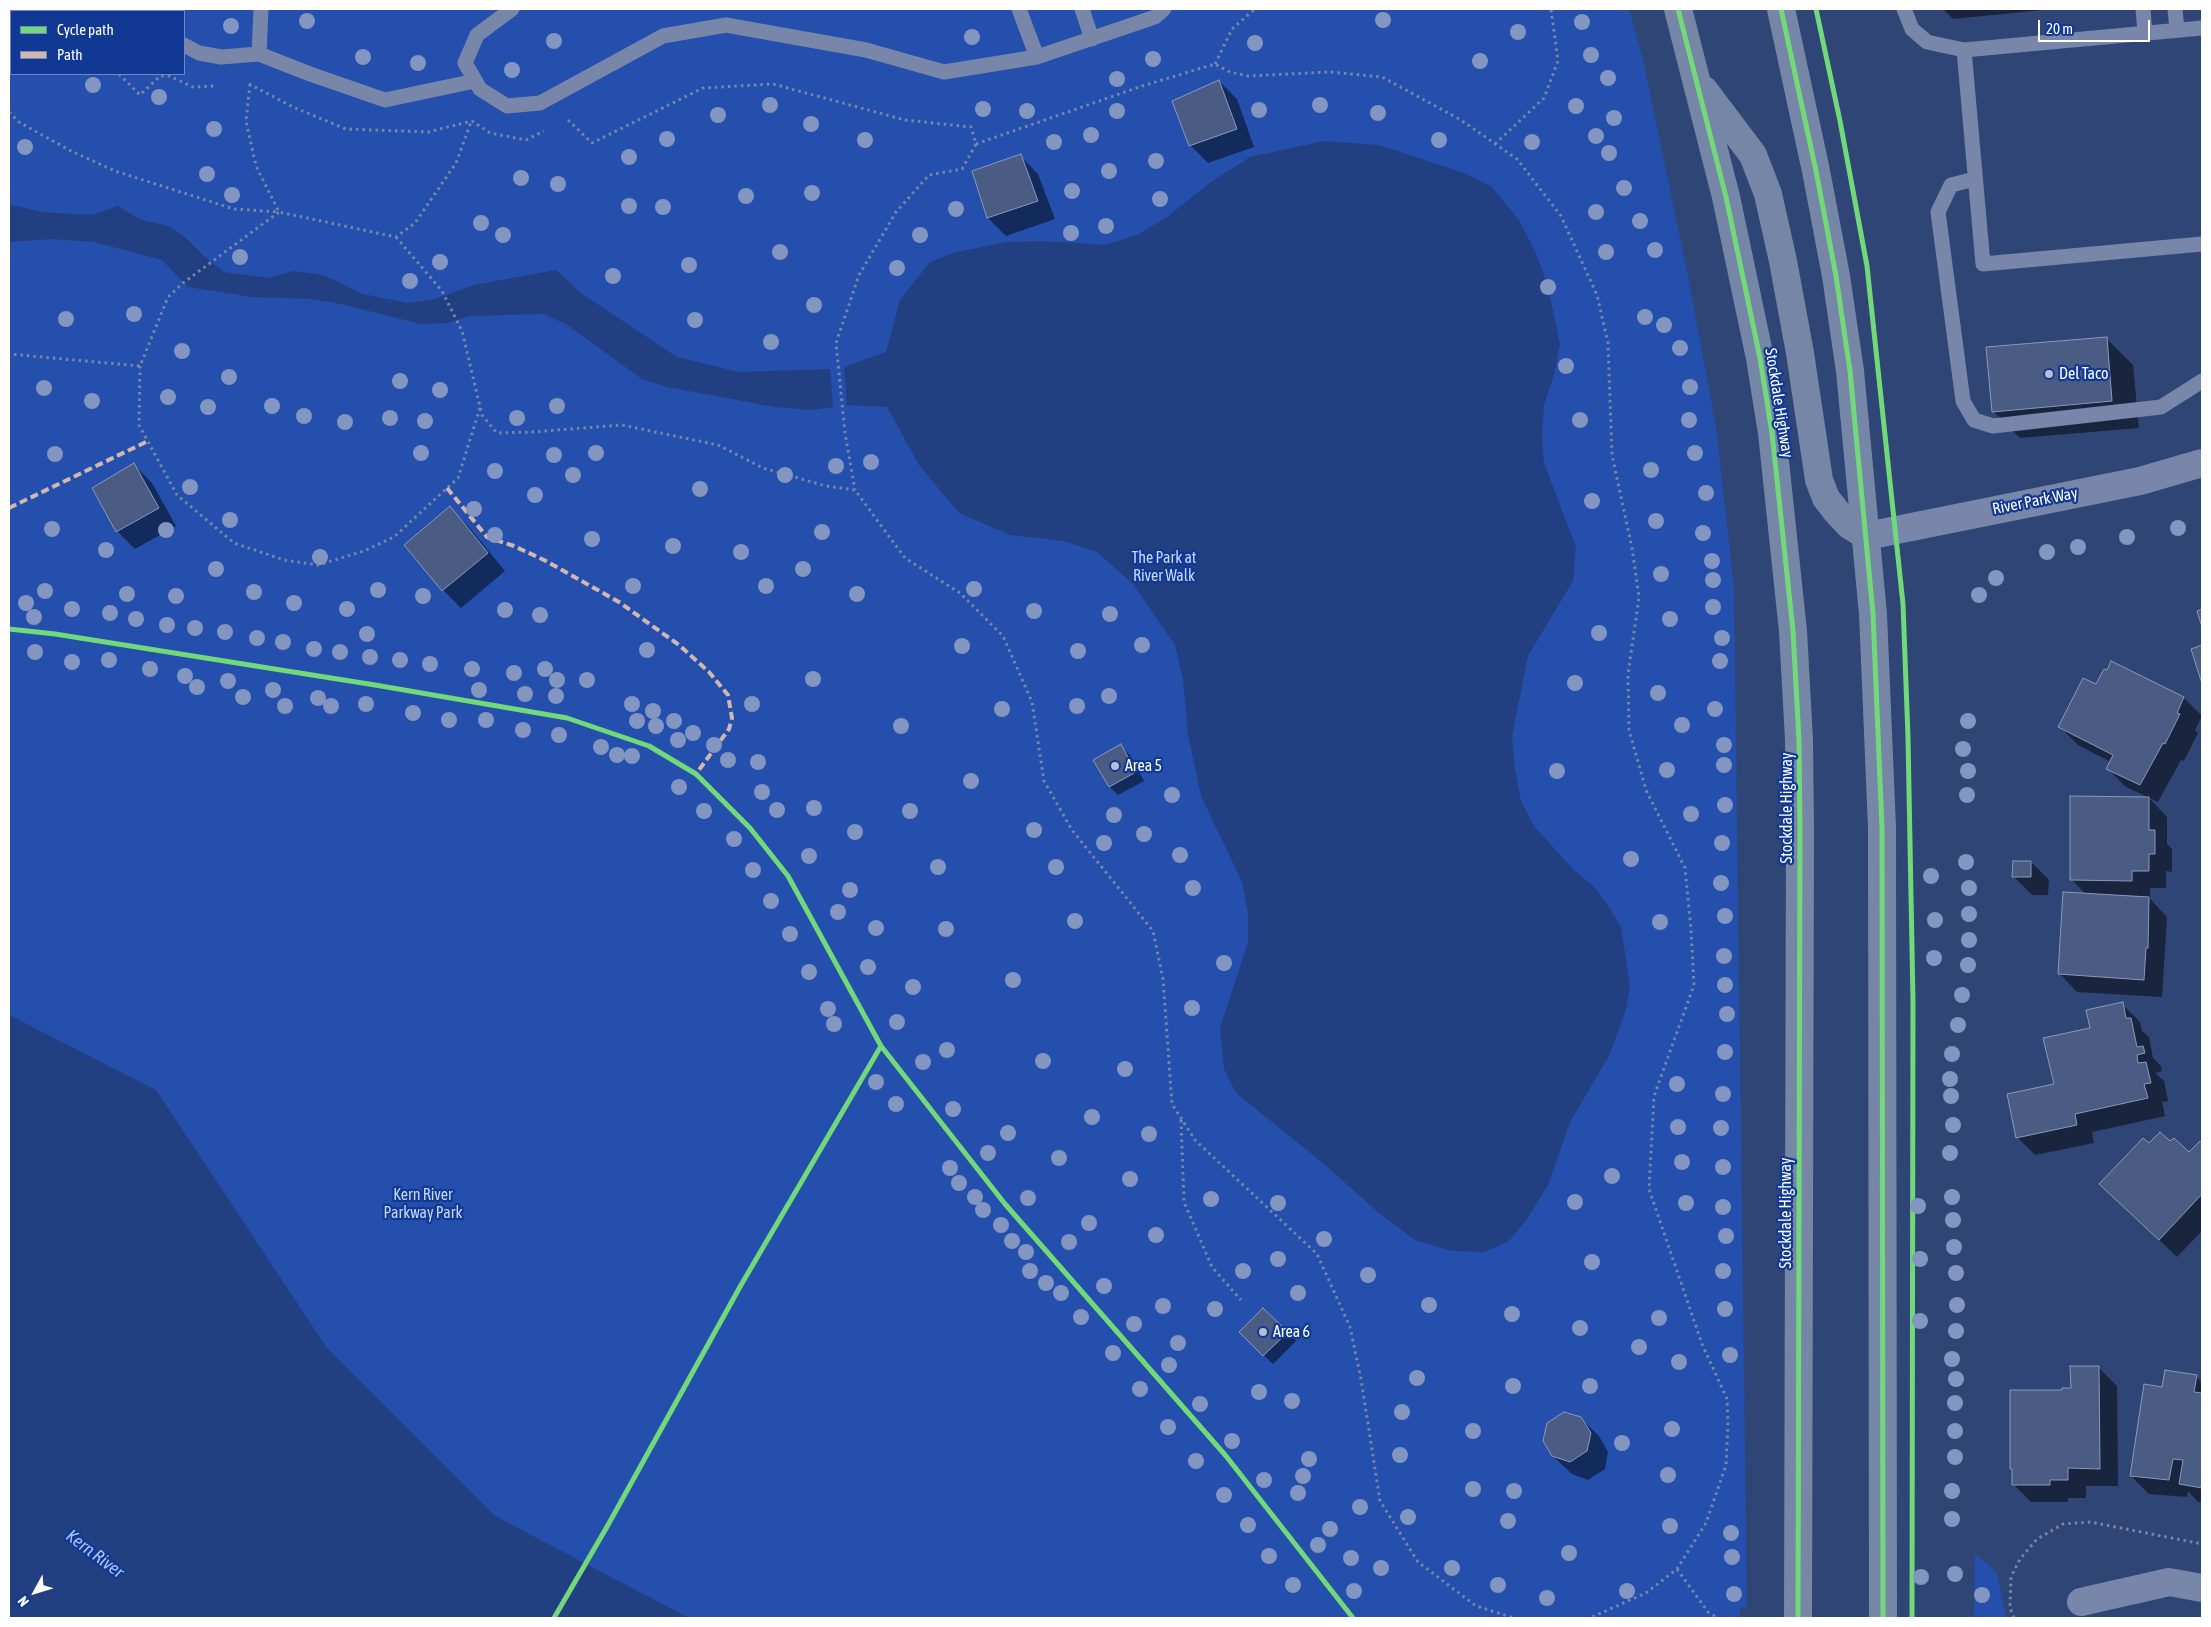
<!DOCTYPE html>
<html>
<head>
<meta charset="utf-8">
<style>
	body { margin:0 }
	#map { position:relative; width:2211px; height:1627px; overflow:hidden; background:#2f4576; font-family:"Asap Condensed",sans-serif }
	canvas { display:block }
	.frame { position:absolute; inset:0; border:10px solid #fff; pointer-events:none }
	.legend { position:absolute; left:10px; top:10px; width:175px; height:65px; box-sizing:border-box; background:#113994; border:1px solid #7088bf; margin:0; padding:6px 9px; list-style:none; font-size:15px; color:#fff }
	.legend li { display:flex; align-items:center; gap:10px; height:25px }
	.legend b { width:25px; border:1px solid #7088bf }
	.north { position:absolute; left:10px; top:1567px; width:50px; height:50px; -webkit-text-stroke:4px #113994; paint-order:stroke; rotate:231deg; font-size:14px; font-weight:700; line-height:20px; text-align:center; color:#fff }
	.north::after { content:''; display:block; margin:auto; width:18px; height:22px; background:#fff; clip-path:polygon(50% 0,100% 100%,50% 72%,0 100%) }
	.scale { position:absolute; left:2038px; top:20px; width:112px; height:22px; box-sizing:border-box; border:2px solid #fff; border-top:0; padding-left:6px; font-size:15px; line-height:18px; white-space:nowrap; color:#fff; -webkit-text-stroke:4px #113994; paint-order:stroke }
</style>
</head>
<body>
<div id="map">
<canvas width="2211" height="1627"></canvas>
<div class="frame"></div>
<ul class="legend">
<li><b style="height:6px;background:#71d979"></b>Cycle path</li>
<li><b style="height:6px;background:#d1b7ad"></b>Path</li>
</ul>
<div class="north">N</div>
<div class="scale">20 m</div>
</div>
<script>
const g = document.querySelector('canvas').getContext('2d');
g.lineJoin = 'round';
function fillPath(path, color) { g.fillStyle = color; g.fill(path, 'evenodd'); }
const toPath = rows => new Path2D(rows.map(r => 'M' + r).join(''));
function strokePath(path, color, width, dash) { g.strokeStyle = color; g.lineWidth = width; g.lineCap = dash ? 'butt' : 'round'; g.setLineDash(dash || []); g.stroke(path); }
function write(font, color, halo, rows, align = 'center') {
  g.font = font + ' "Asap Condensed",sans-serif'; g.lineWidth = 4.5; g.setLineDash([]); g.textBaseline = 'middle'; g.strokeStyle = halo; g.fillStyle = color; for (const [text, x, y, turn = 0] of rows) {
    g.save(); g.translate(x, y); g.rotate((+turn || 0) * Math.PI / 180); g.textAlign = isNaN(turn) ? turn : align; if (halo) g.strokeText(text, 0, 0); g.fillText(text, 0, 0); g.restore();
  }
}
const green = toPath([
	[9,9,1629,9,1643,59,1690,286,1716,427,1734,587,1747,1607,1740,1608,1740,1618,9,1618],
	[11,11,184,11,184,74,11,74],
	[1975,1553,1997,1573,2006,1618,1974,1618]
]);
const water = toPath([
	[1324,141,1379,145,1464,173,1492,187,1519,220,1536,253,1548,287,1560,344,1554,375,1544,405,1542,435,1544,463,1576,547,1573,581,1528,656,1512,736,1515,770,1521,801,1534,826,1573,869,1594,887,1607,904,1621,927,1630,986,1626,1010,1609,1056,1570,1122,1548,1185,1527,1219,1509,1241,1484,1252,1452,1251,1415,1240,1379,1213,1324,1164,1236,1093,1224,1069,1220,1028,1248,942,1248,914,1242,882,1201,796,1188,735,1183,680,1175,645,1133,584,1097,552,1063,541,1010,535,959,513,919,465,887,407,847,405,844,367,886,352,900,300,930,262,953,253,1006,242,1041,241,1106,245,1139,234,1167,217,1211,182,1250,157],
	[9,204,41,212,92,215,118,206,139,219,168,226,185,237,204,256,224,272,268,278,294,271,323,275,363,294,407,303,435,299,474,285,556,270,581,293,677,357,739,372,830,369,833,407,812,410,775,407,667,387,642,379,566,324,543,314,469,316,448,323,421,324,341,304,310,299,252,297,188,287,162,260,94,242,52,239,9,242],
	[9,1015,156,1090,327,1348,495,1516,689,1618,9,1618]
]);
const shadow = toPath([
	[1943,9,2053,9,1953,19],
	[1219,81,1237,99,1254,147,1208,163,1190,145],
	[1020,156,1038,174,1055,219,1006,236,988,218],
	[2106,338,2133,365,2139,428,2020,438,1993,411],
	[134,465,152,483,176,526,135,549,117,531],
	[450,508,468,526,505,571,461,608,443,590],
	[2112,663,2184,698,2202,716,2195,730,2198,733,2184,761,2181,760,2158,802,2126,787,2108,769,2111,762,2078,745,2060,727,2097,686],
	[1121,746,1130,755,1144,781,1118,795,1110,787],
	[2149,798,2167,817,2167,844,2172,849,2172,872,2166,871,2166,888,2150,888,2150,899,2167,917,2162,997,2077,992,2059,973,2086,894,2071,879],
	[2031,862,2049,880,2048,895,2032,895,2014,877],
	[2122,1004,2140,1022,2142,1031,2149,1037,2153,1058,2161,1066,2162,1071,2155,1073,2164,1081,2168,1101,2162,1102,2165,1116,2092,1132,2094,1143,2035,1155,2017,1137,2055,1085,2091,1029],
	[2170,1143,2189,1154,2200,1143,2202,1145,2202,1231,2177,1257,2101,1184],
	[1263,1309,1296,1341,1273,1364,1240,1332],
	[2099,1368,2117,1386,2118,1486,2086,1486,2086,1498,2068,1498,2068,1502,2031,1502,2013,1484,2013,1471,2011,1469,2072,1390],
	[2196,1376,2202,1383,2202,1502,2198,1502,2188,1491,2187,1497,2149,1494,2131,1476,2163,1388],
	[1580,1418,1599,1436,1608,1452,1605,1469,1588,1480,1572,1474,1553,1456]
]);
const building = toPath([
	[1219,80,1237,129,1189,146,1172,101,1219,80],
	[1021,154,1038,201,987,218,972,171,1021,154],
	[2107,337,2112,401,1992,412,1986,347,2107,337],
	[134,463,159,508,116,532,92,488,134,463],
	[450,506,488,553,442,591,404,545,450,506],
	[2202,609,2202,627,2197,611,2202,609],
	[2202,645,2202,684,2191,649,2202,645],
	[2111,661,2184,697,2177,713,2180,714,2165,744,2163,743,2140,785,2106,769,2113,755,2058,727,2083,678,2096,684,2104,669,2107,670,2111,661],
	[1121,744,1136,772,1109,787,1093,760,1121,744],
	[2070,796,2149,797,2149,830,2155,830,2155,854,2149,854,2149,871,2132,871,2132,881,2070,880,2070,796],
	[2013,861,2031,861,2031,877,2012,877,2013,861],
	[2063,892,2149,897,2148,948,2146,948,2144,980,2058,974,2063,892],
	[2123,1002,2126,1018,2131,1018,2137,1047,2143,1046,2145,1053,2137,1055,2138,1063,2146,1062,2151,1083,2144,1084,2148,1098,2075,1114,2077,1125,2016,1138,2007,1094,2054,1084,2043,1038,2090,1028,2086,1010,2123,1002],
	[2160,1132,2170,1141,2174,1138,2189,1152,2200,1141,2202,1143,2202,1194,2159,1240,2099,1184,2143,1138,2149,1143,2160,1132],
	[1263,1308,1288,1332,1263,1356,1239,1332,1263,1308],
	[2070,1366,2099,1366,2100,1469,2068,1468,2068,1480,2050,1480,2050,1485,2012,1485,2012,1469,2010,1469,2010,1390,2062,1390,2062,1388,2071,1388,2070,1366],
	[2165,1370,2197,1375,2194,1392,2202,1393,2202,1488,2179,1484,2183,1460,2173,1459,2169,1480,2130,1476,2144,1384,2162,1387,2165,1370],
	[1564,1412,1581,1417,1591,1433,1587,1451,1570,1462,1552,1456,1543,1441,1547,1423,1564,1412]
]);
const path = toPath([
	[53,9,55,11],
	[1215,64,1232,29,1255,9],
	[119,74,140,95,160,76,169,76,193,87,215,86],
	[249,84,293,107,346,129,428,132,472,121,490,133,526,140,544,131],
	[250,84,246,121,256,166,279,212,396,237,415,223,456,163,471,122],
	[9,112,19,122,69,150,115,171,234,209,279,212,183,283,168,297,140,366,9,354],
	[568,120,592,143,703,88,773,84,905,120,971,127,976,144,962,169,929,175,896,212,859,275,836,343,845,433,855,490],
	[976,144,1142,86,1215,64,1230,72,1248,76,1330,72,1382,77,1461,120,1517,159,1561,216,1597,295,1608,343,1612,455,1632,548,1639,597,1628,674,1629,730,1646,790,1685,868,1691,930,1694,985,1654,1096,1649,1189,1702,1344,1727,1399,1728,1425,1726,1465,1706,1523,1677,1569,1646,1593,1590,1618],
	[1495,144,1544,98,1558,61,1551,9],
	[396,237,442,291,462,331,482,415,497,433,532,432,622,425,718,445,763,468,826,486,855,490,905,558,960,593,1003,636,1032,702,1044,781,1072,830,1153,931,1163,979,1172,1104,1195,1140,1317,1254,1350,1327,1361,1379,1380,1501,1418,1562,1476,1606,1514,1618],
	[140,366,139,425,177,495,234,543,284,560,318,565,364,551,394,537,458,478,480,408],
	[1181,1120,1184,1202,1212,1267,1241,1300],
	[1677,1569,1708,1612,1718,1618],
	[2014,1618,2010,1608,2011,1577,2020,1559,2037,1539,2063,1524,2090,1522,2202,1544]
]);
const service = toPath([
	[143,9,145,11],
	[512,9,477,35,465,63,480,89,507,106,540,103,663,36,726,25,866,50,944,72,1037,57,1155,17,1164,9],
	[1019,9,1037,57],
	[1082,9,1092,39],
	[1904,9,1912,29,1927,42,1964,50],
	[2143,9,2145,33],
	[2175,9,2177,30],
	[2202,28,1964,50,1983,264,2202,244],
	[184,45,199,53,221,57,259,54,310,74,385,100,475,81],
	[259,54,261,9],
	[1975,179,1951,185,1938,212,1963,401,1974,420,1993,426,2161,407,2202,381]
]);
const minor = toPath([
	[1867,536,2140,481,2202,463],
	[2081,1602,2169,1582,2202,1588]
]);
const primary = toPath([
	[1678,9,1726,197,1760,358,1772,433,1793,631,1799,740,1800,830,1798,1618],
	[1781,9,1816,171,1836,276,1850,371,1873,614,1882,828,1883,1618],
	[1704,90,1753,155,1768,194,1783,261,1800,353,1819,480,1826,498,1836,511,1849,525,1867,536]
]);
const quiet = toPath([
	[447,488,487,537,514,546,546,561,619,602,679,645,709,672,728,695,732,718,729,729,696,774],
	[9,508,148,441]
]);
const cycleway = toPath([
	[1678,9,1726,197,1760,358,1772,433,1793,631,1799,740,1800,830,1798,1618],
	[1781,9,1816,171,1836,276,1850,371,1873,614,1882,828,1883,1618],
	[1816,9,1840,121,1867,266,1903,604,1908,737,1913,1001,1912,1618],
	[9,629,55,634,375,685,567,718,649,746,696,774,750,828,788,876,881,1046,1005,1204,1226,1456,1353,1618],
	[554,1618,608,1525,741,1285,881,1046]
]);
const trees = [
	[1383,20],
	[307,21],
	[1582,22],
	[231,26],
	[1518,32],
	[972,37],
	[554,41],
	[1255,43],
	[1591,55],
	[363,57],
	[1153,59],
	[1480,61],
	[418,63],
	[512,70],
	[1608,78],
	[1117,79],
	[93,85],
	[159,97],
	[770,105],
	[1320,105],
	[1576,106],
	[983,109],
	[1259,110],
	[1027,111],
	[1117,111],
	[1378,113],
	[718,115],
	[1614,118],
	[811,124],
	[214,129],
	[1091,135],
	[1596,136],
	[667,139],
	[865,140],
	[1439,140],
	[1054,142],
	[1532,142],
	[25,147],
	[1609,153],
	[629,157],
	[1156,161],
	[1109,171],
	[207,174],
	[521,178],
	[558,184],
	[1624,188],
	[1072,191],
	[812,193],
	[232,195],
	[746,196],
	[1160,199],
	[629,206],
	[663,207],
	[956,209],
	[1596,212],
	[1640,221],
	[481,223],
	[1106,226],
	[1071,233],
	[503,235],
	[920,235],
	[1655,250],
	[780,252],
	[1606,252],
	[240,257],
	[440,262],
	[689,265],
	[897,268],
	[613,276],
	[410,281],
	[1548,287],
	[814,305],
	[134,314],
	[1645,317],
	[66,319],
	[695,320],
	[1664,325],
	[771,342],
	[1680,348],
	[182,351],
	[1566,366],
	[229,377],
	[400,381],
	[1690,387],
	[44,388],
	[440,390],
	[168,397],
	[92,401],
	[272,406],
	[557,406],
	[208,407],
	[304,416],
	[390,418],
	[517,418],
	[1580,420],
	[1689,420],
	[425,421],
	[345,422],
	[421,453],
	[596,453],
	[1695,453],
	[55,454],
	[554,455],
	[871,462],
	[836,466],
	[1651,470],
	[495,471],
	[573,475],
	[785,475],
	[190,487],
	[700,489],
	[1706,493],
	[535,495],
	[1592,501],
	[474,509],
	[230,520],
	[1656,521],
	[2178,528],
	[52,529],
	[166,530],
	[822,532],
	[1703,533],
	[495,535],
	[2127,537],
	[592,539],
	[673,546],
	[2078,547],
	[106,550],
	[741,552],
	[2047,552],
	[320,557],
	[1712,561],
	[216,569],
	[803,569],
	[1661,574],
	[1996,578],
	[1713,580],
	[633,586],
	[766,586],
	[974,589],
	[378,590],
	[45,591],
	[254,592],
	[127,594],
	[857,594],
	[1979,595],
	[176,596],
	[423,596],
	[26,603],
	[294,603],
	[1713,607],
	[72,609],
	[347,609],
	[505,610],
	[1034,611],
	[110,613],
	[1110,614],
	[540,615],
	[34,617],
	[136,619],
	[1670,619],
	[167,625],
	[195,628],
	[225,632],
	[1599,633],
	[367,634],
	[257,638],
	[1722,638],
	[283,642],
	[1142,645],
	[962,646],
	[314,649],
	[647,650],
	[1078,651],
	[35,652],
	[340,652],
	[370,657],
	[109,660],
	[400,660],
	[1720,661],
	[72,662],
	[430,664],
	[150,669],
	[472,669],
	[545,669],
	[514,673],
	[185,676],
	[813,679],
	[557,680],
	[587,680],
	[228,681],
	[1575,683],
	[197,687],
	[273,690],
	[479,690],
	[1658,693],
	[525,694],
	[556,696],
	[1109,696],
	[243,697],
	[318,698],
	[366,704],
	[632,704],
	[752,704],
	[285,706],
	[331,706],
	[1077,706],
	[1002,709],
	[1715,709],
	[653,711],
	[413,713],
	[449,720],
	[486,720],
	[637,721],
	[674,721],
	[1968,721],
	[1682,725],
	[656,726],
	[901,726],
	[523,730],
	[693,733],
	[559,735],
	[678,740],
	[714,745],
	[1724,745],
	[601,747],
	[1963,749],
	[617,755],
	[632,756],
	[728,760],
	[758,762],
	[1724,765],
	[1667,770],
	[1557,771],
	[1968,771],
	[971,781],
	[679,787],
	[762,792],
	[1172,795],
	[1967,795],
	[1725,805],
	[814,808],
	[777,810],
	[704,811],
	[910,811],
	[1691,814],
	[1114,815],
	[1034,830],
	[855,832],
	[1144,834],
	[734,839],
	[1104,843],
	[1722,843],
	[1180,855],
	[809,856],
	[1631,859],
	[1966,862],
	[938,867],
	[1056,867],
	[753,870],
	[1931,876],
	[1721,883],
	[1193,888],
	[1969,888],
	[850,890],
	[771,901],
	[838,912],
	[1969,914],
	[1725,916],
	[1935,920],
	[1075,921],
	[1660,922],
	[876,928],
	[946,929],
	[790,934],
	[1969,940],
	[1724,956],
	[1934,958],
	[1224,963],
	[1968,965],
	[868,967],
	[809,972],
	[1013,980],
	[1725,985],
	[913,987],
	[1962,995],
	[1192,1008],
	[828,1009],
	[1727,1014],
	[897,1022],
	[834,1024],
	[1958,1025],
	[947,1050],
	[1725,1052],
	[1952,1054],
	[1043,1061],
	[923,1062],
	[1125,1069],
	[1950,1079],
	[876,1082],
	[1677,1084],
	[1723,1094],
	[1951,1096],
	[896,1104],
	[953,1109],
	[1092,1117],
	[1953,1125],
	[1678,1127],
	[1721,1128],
	[1008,1133],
	[1149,1134],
	[988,1153],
	[1950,1153],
	[1059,1158],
	[1682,1162],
	[1723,1167],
	[950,1168],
	[1612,1176],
	[1130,1179],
	[959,1183],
	[975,1197],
	[1952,1197],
	[1028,1198],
	[1211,1199],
	[1575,1202],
	[1278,1203],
	[1686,1203],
	[1918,1206],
	[1723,1207],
	[983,1210],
	[1953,1220],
	[1089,1223],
	[1001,1225],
	[1156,1235],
	[1726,1236],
	[1324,1239],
	[1012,1241],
	[1069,1242],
	[1954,1247],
	[1026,1252],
	[1278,1259],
	[1920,1259],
	[1592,1262],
	[1030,1271],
	[1243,1271],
	[1723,1271],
	[1956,1273],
	[1368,1275],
	[1046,1283],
	[1104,1286],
	[1061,1293],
	[1298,1293],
	[1429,1305],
	[1957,1305],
	[1163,1306],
	[1215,1309],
	[1725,1309],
	[1512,1314],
	[1081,1317],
	[1659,1318],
	[1920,1321],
	[1134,1324],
	[1580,1328],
	[1956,1331],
	[1178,1343],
	[1639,1347],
	[1113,1353],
	[1730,1355],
	[1952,1359],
	[1679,1362],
	[1169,1365],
	[1417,1378],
	[1956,1379],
	[1513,1386],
	[1590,1386],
	[1140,1389],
	[1259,1392],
	[1292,1401],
	[1955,1403],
	[1200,1404],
	[1402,1412],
	[1168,1427],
	[1672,1429],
	[1473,1431],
	[1955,1431],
	[1232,1441],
	[1622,1443],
	[1400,1455],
	[1955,1457],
	[1309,1459],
	[1196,1461],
	[1668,1475],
	[1303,1476],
	[1264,1480],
	[1473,1489],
	[1514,1491],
	[1952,1491],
	[1298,1493],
	[1224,1495],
	[1360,1507],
	[1408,1517],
	[1952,1519],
	[1508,1521],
	[1248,1525],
	[1670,1526],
	[1330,1529],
	[1731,1533],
	[1318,1545],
	[1569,1553],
	[1269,1556],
	[1732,1557],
	[1351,1558],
	[1381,1568],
	[1452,1568],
	[1955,1574],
	[1921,1577],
	[1293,1585],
	[1498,1585],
	[1354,1591],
	[1627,1591],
	[1734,1594],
	[1982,1595],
	[1547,1598]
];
const markers = [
	[2049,374,5,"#b6becf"],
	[1115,766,5,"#b6becf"],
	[1263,1332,5,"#b6becf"]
];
const poiNames = [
	["Del Taco",2059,374],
	["Area 5",1125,766],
	["Area 6",1273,1332]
];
const streetNames = [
	["Stockdale Highway",1779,403,81],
	["River Park Way",2035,501,-11],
	["Stockdale Highway",1787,808,-90],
	["Stockdale Highway",1786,1213,-90]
];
const parkNames = [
	["The Park at",1164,558],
	["River Walk",1164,576],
	["Kern River",423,1195],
	["Parkway Park",423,1213]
];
const waterNames = [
	["Kern River",95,1554,37]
];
fillPath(green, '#244fac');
fillPath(water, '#223f82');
fillPath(shadow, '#0007');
fillPath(building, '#4a5c84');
strokePath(building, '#8c99b7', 1);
strokePath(path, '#7786a9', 3, [2.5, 4]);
strokePath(service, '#7786a9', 15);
strokePath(minor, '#7786a9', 28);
strokePath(primary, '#7686a7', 28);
strokePath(quiet, '#d1b7ad', 4, [8, 4]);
strokePath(cycleway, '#71d979', 5);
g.fillStyle = '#8296c1';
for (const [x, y] of trees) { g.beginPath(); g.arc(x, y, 8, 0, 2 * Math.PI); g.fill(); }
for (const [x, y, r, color] of markers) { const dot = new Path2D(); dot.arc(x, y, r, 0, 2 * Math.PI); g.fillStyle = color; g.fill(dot); strokePath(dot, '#113994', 2); }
write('16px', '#fff', '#113994', poiNames, 'left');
write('16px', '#fff', '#113994', streetNames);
write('16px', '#c6d8fe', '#113994', parkNames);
write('italic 18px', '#abc5fa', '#113994', waterNames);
</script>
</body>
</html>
